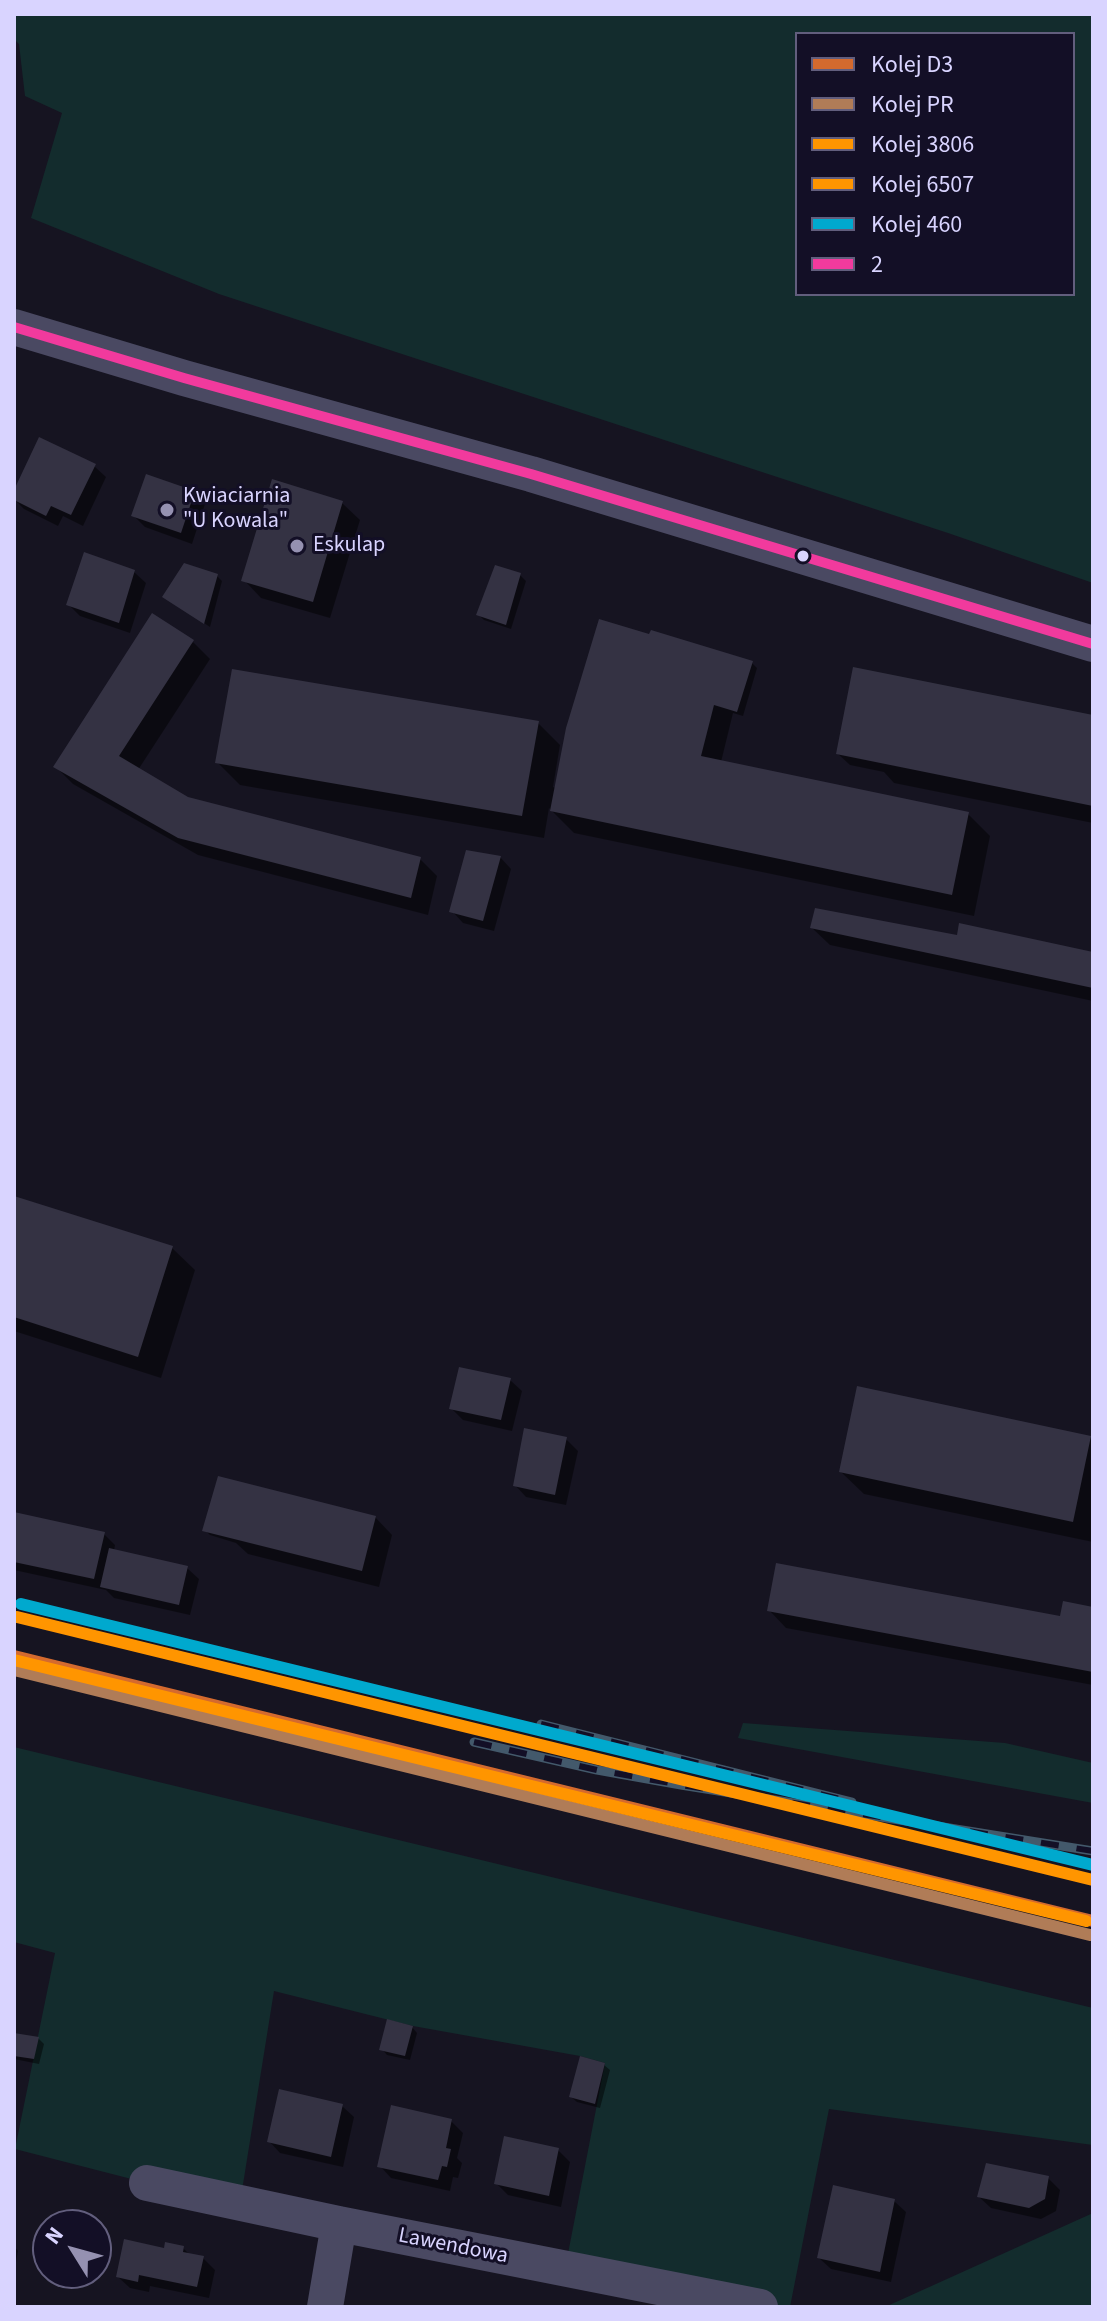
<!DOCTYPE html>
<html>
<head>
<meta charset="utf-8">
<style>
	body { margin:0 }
	#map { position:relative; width:1107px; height:2321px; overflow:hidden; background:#161421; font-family:"Source Sans 3",sans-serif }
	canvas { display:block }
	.frame { position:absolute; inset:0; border:16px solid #d9d4ff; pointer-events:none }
	.legend { position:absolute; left:795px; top:32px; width:280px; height:264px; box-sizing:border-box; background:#130f26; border:2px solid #625e7d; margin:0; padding:10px 14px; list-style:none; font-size:24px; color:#d9d4ff }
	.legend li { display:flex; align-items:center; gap:16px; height:40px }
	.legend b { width:40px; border:2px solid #625e7d }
	.north { position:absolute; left:32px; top:2209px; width:80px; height:80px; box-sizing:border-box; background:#130f26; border:2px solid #625e7d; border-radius:50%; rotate:307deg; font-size:22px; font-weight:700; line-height:32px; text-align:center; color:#d9d4ff }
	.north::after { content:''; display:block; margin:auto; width:28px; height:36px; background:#9591b1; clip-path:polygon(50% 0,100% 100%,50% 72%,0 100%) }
</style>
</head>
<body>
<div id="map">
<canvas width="1107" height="2321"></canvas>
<div class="frame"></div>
<ul class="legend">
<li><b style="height:10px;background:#d46a2e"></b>Kolej D3</li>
<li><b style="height:10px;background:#b07c57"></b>Kolej PR</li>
<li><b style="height:10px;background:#ff9500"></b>Kolej 3806</li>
<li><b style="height:10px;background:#ff9500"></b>Kolej 6507</li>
<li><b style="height:10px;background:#00a9ce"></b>Kolej 460</li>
<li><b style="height:10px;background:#f13a9d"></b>2</li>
</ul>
<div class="north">N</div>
</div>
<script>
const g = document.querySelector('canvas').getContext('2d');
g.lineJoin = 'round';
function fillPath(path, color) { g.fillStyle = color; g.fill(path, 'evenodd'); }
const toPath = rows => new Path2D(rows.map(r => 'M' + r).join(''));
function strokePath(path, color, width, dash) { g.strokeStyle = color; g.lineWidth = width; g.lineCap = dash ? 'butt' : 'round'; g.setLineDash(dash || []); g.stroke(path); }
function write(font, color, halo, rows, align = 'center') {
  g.font = font + ' "Source Sans 3",sans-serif'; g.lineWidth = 6; g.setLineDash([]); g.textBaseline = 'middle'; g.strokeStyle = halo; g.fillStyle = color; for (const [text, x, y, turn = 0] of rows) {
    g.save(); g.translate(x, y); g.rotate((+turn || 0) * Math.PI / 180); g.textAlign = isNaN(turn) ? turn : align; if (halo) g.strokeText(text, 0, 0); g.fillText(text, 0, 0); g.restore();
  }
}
const green = toPath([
	[14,14,1093,14,1093,583,948,533,219,294,31,218,62,113,25,96,19,44,14,39],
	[797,34,1073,34,1073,294,797,294],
	[743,1723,1005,1743,1093,1763,1093,1803,738,1738],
	[14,1747,1093,2008,1093,2145,829,2109,790,2307,760,2307,565,2269,605,2063,580,2056,413,2026,274,1991,240,2203,147,2183,15,2149,55,1953,14,1942],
	[1093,2213,1093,2307,885,2307]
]);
const shadow = toPath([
	[94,466,106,477,83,526,63,516,58,526,24,509,14,499,14,494],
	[194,492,205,504,192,544,145,527,133,515],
	[342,503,360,520,330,618,261,598,244,580],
	[134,572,146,583,130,633,80,616,68,604],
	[216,575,222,581,210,627,165,597],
	[520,575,526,581,511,629,484,620,478,614],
	[193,642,210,659,138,770,187,798,420,859,437,876,428,915,198,855,73,784,56,767],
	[752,663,757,668,743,716,733,713,721,762,968,814,990,836,974,916,574,833,549,808,544,838,240,785,217,762,538,723,560,745,553,787,556,788],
	[1093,717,1093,823,894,783,884,772,850,765,838,754],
	[500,857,511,869,494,931,463,923,452,911],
	[812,928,959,937,1093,954,1093,1001,830,945],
	[14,1198,172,1248,195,1270,161,1378,14,1331],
	[510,1380,522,1391,512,1431,463,1420,451,1408],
	[1090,1438,1093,1440,1093,1542,864,1494,841,1472],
	[566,1439,578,1451,566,1505,526,1497,515,1485],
	[14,1514,104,1534,115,1545,114,1551,187,1568,199,1579,190,1615,114,1598,106,1590,14,1570],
	[375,1517,392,1535,379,1587,248,1554,236,1543,210,1535,205,1530],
	[1093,1609,1093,1685,786,1628,769,1610,1062,1619],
	[412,2027,417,2033,410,2060,387,2055,382,2049],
	[14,2035,38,2038,44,2044,39,2064,14,2059],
	[604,2065,610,2070,600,2108,577,2102,571,2097],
	[342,2106,354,2117,343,2167,280,2153,269,2141],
	[451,2121,463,2133,457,2158,462,2163,458,2178,453,2177,450,2191,391,2178,380,2166],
	[558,2150,570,2162,561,2207,508,2195,496,2183],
	[1048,2178,1060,2190,1056,2211,1041,2219,991,2208,979,2197],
	[894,2201,906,2212,891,2282,831,2269,819,2258],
	[14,2246,18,2251,14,2272],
	[183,2248,191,2256,203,2258,215,2270,209,2298,150,2286,149,2292,130,2288,118,2277,166,2250]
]);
const building = toPath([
	[39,437,96,464,71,515,51,506,46,516,14,500,14,490],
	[146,474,195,491,181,533,131,516],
	[272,479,343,501,313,602,241,581],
	[84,552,135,570,119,623,66,605],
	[184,563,218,574,204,624,162,597],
	[495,565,521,573,506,625,476,615],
	[152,613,194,640,119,756,188,797,421,857,411,898,178,838,53,767],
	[599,619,649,634,651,630,753,661,737,712,714,705,701,756,969,812,952,895,550,811,566,728],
	[853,667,1093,715,1093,806,836,754],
	[232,669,539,721,522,816,215,763],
	[466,850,501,856,483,921,449,912],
	[815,908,957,935,959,923,1093,952,1093,988,810,928],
	[14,1196,173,1246,138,1357,14,1317],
	[459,1367,511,1378,501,1420,449,1409],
	[857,1386,1091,1436,1073,1522,839,1472],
	[524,1428,567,1437,555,1495,513,1486],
	[218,1476,376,1516,362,1571,202,1531],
	[14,1512,105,1532,94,1579,14,1562],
	[109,1548,188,1566,179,1605,100,1587],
	[776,1563,1060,1616,1063,1601,1093,1607,1093,1672,767,1611],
	[387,2019,413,2026,405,2056,379,2050],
	[14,2033,39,2037,34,2059,14,2056],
	[580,2056,605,2063,595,2104,569,2097],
	[279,2089,343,2104,331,2157,267,2142],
	[391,2105,452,2119,446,2148,451,2149,447,2167,442,2166,438,2180,377,2167],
	[504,2136,559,2148,549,2196,494,2184],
	[986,2163,1049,2176,1045,2199,1029,2208,977,2197],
	[833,2185,895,2199,880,2272,817,2258],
	[124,2239,164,2248,165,2242,184,2246,183,2252,204,2256,197,2287,139,2275,138,2282,116,2277]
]);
const street = toPath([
	[14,327,184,378,531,474,1093,644],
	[147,2183,339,2224,760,2307],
	[325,2307,339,2224]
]);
const rail = toPath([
	[541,1724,852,1802],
	[474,1742,597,1770,681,1785,1093,1851]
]);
const bus1 = toPath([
	[14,327,184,378,531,474,1093,644]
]);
const rail1 = toPath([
	[14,1656,1093,1921]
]);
const rail2 = toPath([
	[14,1670,1090,1935]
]);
const rail3 = toPath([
	[17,1617,1093,1880]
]);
const rail4 = toPath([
	[14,1660,1086,1921]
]);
const rail5 = toPath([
	[21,1604,1093,1865]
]);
const markers = [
	[167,510,8,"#9591b1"],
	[297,546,8,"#9591b1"],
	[803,556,7,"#d9d4ff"]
];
const poiNames = [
	["Kwiaciarnia",183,497],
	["\"U Kowala\"",183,522],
	["Eskulap",313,546]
];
const streetNames = [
	["Lawendowa",453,2247,11]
];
fillPath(green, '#132c2d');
fillPath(shadow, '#0007');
fillPath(building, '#343243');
strokePath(street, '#4a4962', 36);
strokePath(rail, '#43596b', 9);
strokePath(rail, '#130f26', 6, [18]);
strokePath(bus1, '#f13a9d', 10);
strokePath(rail1, '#d46a2e', 12);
strokePath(rail2, '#b07c57', 12);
strokePath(rail3, '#ff9500', 12);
strokePath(rail4, '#ff9500', 12);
strokePath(rail5, '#00a9ce', 12);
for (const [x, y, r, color] of markers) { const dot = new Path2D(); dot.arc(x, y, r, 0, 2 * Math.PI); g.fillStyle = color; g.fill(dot); strokePath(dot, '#130f26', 3); }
write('22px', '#d9d4ff', '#130f26', poiNames, 'left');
write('22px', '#d9d4ff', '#130f26', streetNames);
</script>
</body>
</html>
